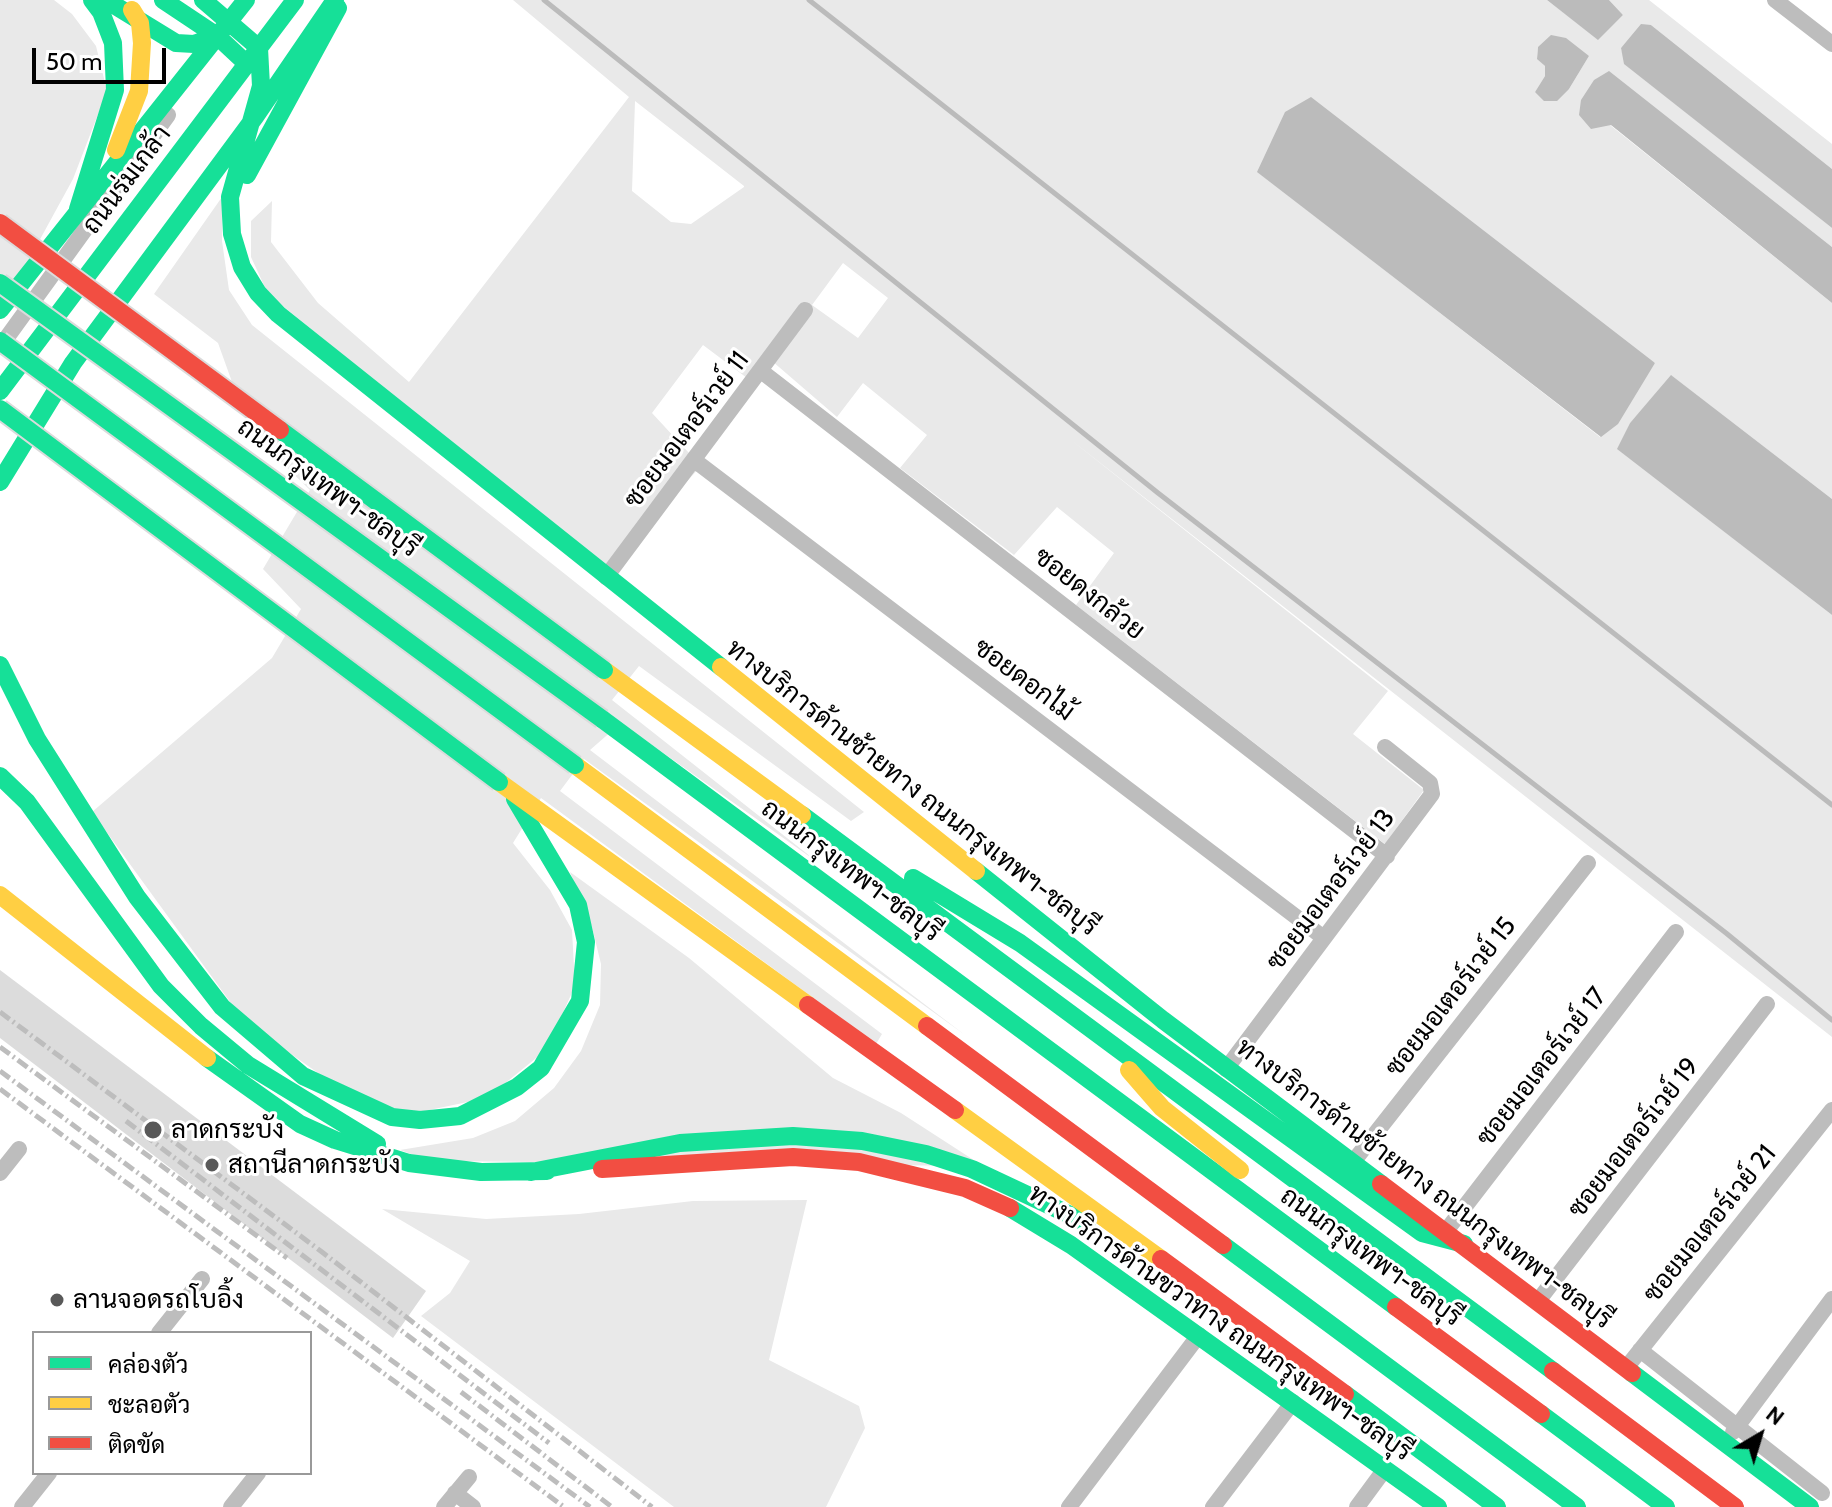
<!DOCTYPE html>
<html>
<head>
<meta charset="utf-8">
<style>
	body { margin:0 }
	#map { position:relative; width:1832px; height:1507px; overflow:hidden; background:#fff; font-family:Cabin,Sarabun,sans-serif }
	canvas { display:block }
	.legend { position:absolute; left:32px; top:1331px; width:280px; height:144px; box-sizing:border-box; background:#fff; border:2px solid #999; margin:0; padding:10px 14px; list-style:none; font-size:24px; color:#000 }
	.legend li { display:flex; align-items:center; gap:16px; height:40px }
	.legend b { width:40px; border:2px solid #999 }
	.north { position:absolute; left:1720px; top:1395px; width:80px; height:80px; -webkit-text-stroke:6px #fff; paint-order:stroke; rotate:38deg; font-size:22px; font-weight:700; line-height:32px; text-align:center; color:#000 }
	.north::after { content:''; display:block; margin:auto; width:28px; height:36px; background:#000; clip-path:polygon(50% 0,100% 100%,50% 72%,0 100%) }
	.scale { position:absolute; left:32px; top:48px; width:134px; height:36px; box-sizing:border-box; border:4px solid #000; border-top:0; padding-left:10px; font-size:24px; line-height:28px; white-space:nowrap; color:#000; -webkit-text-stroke:6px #fff; paint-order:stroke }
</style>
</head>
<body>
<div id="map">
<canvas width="1832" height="1507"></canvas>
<ul class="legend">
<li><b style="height:10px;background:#16e098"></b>คล่องตัว</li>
<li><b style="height:10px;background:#ffcf43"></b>ชะลอตัว</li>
<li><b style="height:10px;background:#f24e42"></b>ติดขัด</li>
</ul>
<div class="north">N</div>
<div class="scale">50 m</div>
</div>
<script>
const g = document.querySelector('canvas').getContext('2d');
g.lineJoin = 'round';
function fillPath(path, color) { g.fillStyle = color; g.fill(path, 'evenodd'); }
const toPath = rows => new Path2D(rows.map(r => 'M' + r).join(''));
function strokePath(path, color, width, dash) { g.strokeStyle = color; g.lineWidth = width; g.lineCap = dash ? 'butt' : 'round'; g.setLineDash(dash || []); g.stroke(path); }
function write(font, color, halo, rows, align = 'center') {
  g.font = font + ' Cabin,Sarabun,sans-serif'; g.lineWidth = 6; g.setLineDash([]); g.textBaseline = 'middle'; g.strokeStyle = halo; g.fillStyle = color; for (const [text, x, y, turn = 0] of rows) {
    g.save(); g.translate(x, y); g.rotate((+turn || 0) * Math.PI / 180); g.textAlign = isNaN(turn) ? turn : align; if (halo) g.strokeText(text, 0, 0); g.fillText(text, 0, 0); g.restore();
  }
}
const green = toPath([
	[0,0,54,0,72,14,96,46,107,91,73,179,26,265,0,299],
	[513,0,1547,0,1598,39,1623,15,1609,0,1649,0,1832,144,1832,169,1651,25,1621,48,1625,64,1832,228,1832,247,1709,150,1610,125,1832,303,1832,499,1672,376,1630,423,1618,449,1832,615,1832,1037,1066,436,1388,691,1353,734,1424,790,1385,844,1076,605,1114,553,1057,507,1014,555,900,468,927,435,863,383,837,417,772,361,755,384,703,345,652,413,701,466,607,569,268,294,251,257,251,221,272,201,271,242,318,303,409,382,629,97],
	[1538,47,1589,56,1569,89,1535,92,1545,76,1545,66,1537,58],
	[635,101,744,186,744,187,691,224,671,222,632,191],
	[1258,172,1655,363,1600,437],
	[843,263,888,298,858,338,812,305],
	[222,197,222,241,229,290,252,325,864,812,851,821,639,666,612,700,820,864,621,723,590,750,965,1035,584,759,560,791,882,1034,876,1044,541,798,513,843,550,890,572,930,575,986,546,1050,487,1098,410,1114,348,1094,244,1021,92,812,272,658,301,609,263,569,310,490,250,432,218,343,154,294],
	[570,872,689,958,833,1078,901,1113,983,1166,430,1161,400,1150,473,1138,515,1121,554,1088,581,1051,600,1005,601,964,592,927],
	[807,1200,769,1360,859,1406,865,1428,826,1507,674,1507,421,1316,450,1293,470,1261,382,1209,486,1219,579,1214,693,1201]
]);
const water = toPath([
	[1547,0,1609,0,1623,15,1598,40],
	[1641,24,1651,25,1832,169,1832,228,1624,64,1621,48],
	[1551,35,1566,38,1589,56,1569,89,1557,101,1544,101,1535,92,1545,76,1545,66,1537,59,1538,47],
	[1609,71,1832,247,1832,303,1611,125,1591,129,1579,115,1581,100,1594,80],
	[1311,97,1655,363,1618,424,1601,437,1257,172,1285,112],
	[1671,375,1832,499,1832,615,1617,449,1630,423]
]);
const stream = toPath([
	[544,0,1158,493,1726,933,1832,1020],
	[809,0,1832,805]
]);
const building = toPath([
	[0,970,426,1291,393,1338,0,1038]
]);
const street = toPath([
	[1775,0,1832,44],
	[0,347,168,115],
	[761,371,1387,856],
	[694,460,1324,938],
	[606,577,805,310],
	[1226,1069,1432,794,1430,783,1385,747],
	[1353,1162,1588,863],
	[0,1173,19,1149],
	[1446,1231,1676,932],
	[1538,1301,1767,1004],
	[159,1333,202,1279],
	[1640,1350,1822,1493],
	[1626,1368,1832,1110],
	[1733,1432,1832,1299],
	[455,1493,473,1507],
	[22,1507,49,1473],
	[231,1507,258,1473],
	[444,1507,469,1477],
	[1069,1507,1199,1335],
	[1213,1507,1293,1402],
	[1357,1507,1385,1469]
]);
const fast = toPath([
	[106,0,176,43,194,44,217,36],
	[163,0,217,36,247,64],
	[203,0,259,48,261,86,230,197,232,234,242,267,258,293,278,314,721,667],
	[247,175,338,8],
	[78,209,115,90,113,43,101,12,92,0],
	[0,310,246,0],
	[0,391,295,0],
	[0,482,73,363,255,117,335,0],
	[0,665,37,739,137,897,222,1007,303,1076,392,1117,420,1120,460,1116,517,1087,541,1068,580,1001,586,942,578,905,515,799],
	[602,719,1396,1307],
	[0,776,27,802,161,986,201,1026,248,1065,377,1144],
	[802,815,1553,1371],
	[976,871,1163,1020,1381,1184],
	[913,878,1020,943,1422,1233,1464,1244],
	[207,1058,300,1124,335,1140,409,1163,481,1172,547,1171],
	[531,1172,680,1143,793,1136,862,1141,926,1154,972,1169,1087,1223],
	[1010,1208,1071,1245,1438,1507],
	[1223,1245,1577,1507],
	[1632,1373,1810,1507],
	[1345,1394,1497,1507],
	[1541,1414,1666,1507]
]);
const slow = toPath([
	[116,150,139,91,142,43,140,23,132,10],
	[721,667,976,871],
	[604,670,802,815],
	[575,765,927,1026],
	[499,782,808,1005],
	[0,895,207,1058],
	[1129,1070,1162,1108,1240,1170],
	[955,1110,1161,1259]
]);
const jam = toPath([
	[808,1005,955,1110],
	[927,1026,1223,1245],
	[602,1169,793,1157,859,1162,965,1188,1010,1208],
	[1381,1184,1632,1373],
	[1161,1259,1345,1394],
	[1396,1307,1541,1414],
	[1553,1371,1735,1507]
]);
const rail = toPath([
	[0,1012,322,1252,652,1507],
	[0,1047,287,1258],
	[0,1071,590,1507],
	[0,1089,564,1507],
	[126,1121,549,1443],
	[461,1392,612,1507]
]);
const fastBridge = toPath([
	[0,283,602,719],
	[0,341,575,765],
	[0,409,499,782],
	[280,430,604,670]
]);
const jamBridge = toPath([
	[0,223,280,430]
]);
const markers = [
	[153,1130,10,"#595959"],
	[212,1165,8,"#595959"],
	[57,1300,8,"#595959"]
];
const streetNames = [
	["ถนนร่มเกล้า",127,180,-53],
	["ซอยมอเตอร์เวย์ 11",687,430,-53],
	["ถนนกรุงเทพฯ-ชลบุรี",328,488,36],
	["ซอยดงกล้วย",1089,594,38],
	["ซอยดอกไม้",1024,680,37],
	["ทางบริการด้านซ้ายทาง ถนนกรุงเทพฯ-ชลบุรี",912,788,38],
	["ถนนกรุงเทพฯ-ชลบุรี",851,871,37],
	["ซอยมอเตอร์เวย์ 13",1331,890,-53],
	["ซอยมอเตอร์เวย์ 15",1451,997,-52],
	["ซอยมอเตอร์เวย์ 17",1542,1067,-52],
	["ซอยมอเตอร์เวย์ 19",1634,1138,-52],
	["ทางบริการด้านซ้ายทาง ถนนกรุงเทพฯ-ชลบุรี",1424,1184,37],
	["ซอยมอเตอร์เวย์ 21",1710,1224,-51],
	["ถนนกรุงเทพฯ-ชลบุรี",1371,1257,36],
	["ทางบริการด้านขวาทาง ถนนกรุงเทพฯ-ชลบุรี",1220,1323,35]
];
const poiNames = [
	["ลาดกระบัง",171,1130],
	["สถานีลาดกระบัง",228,1165],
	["ลานจอดรถโบอิ้ง",73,1300]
];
fillPath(green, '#e9e9e9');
fillPath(water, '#bbb');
strokePath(stream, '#bbb', 5);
fillPath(building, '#dcdcdc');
strokePath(street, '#bdbdbd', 16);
strokePath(fast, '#16e098', 18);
strokePath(slow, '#ffcf43', 18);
strokePath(jam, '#f24e42', 18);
strokePath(rail, '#bdbdbd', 5, [12, 4, 2, 4]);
strokePath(fastBridge, '#dbdbdb', 22, []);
strokePath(jamBridge, '#dbdbdb', 22, []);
strokePath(fastBridge, '#16e098', 18);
strokePath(jamBridge, '#f24e42', 18);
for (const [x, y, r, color] of markers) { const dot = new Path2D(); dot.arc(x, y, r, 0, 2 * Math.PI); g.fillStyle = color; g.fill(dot); strokePath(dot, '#fff', 3); }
write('26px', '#000', '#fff', streetNames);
write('26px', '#000', '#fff', poiNames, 'left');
</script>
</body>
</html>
